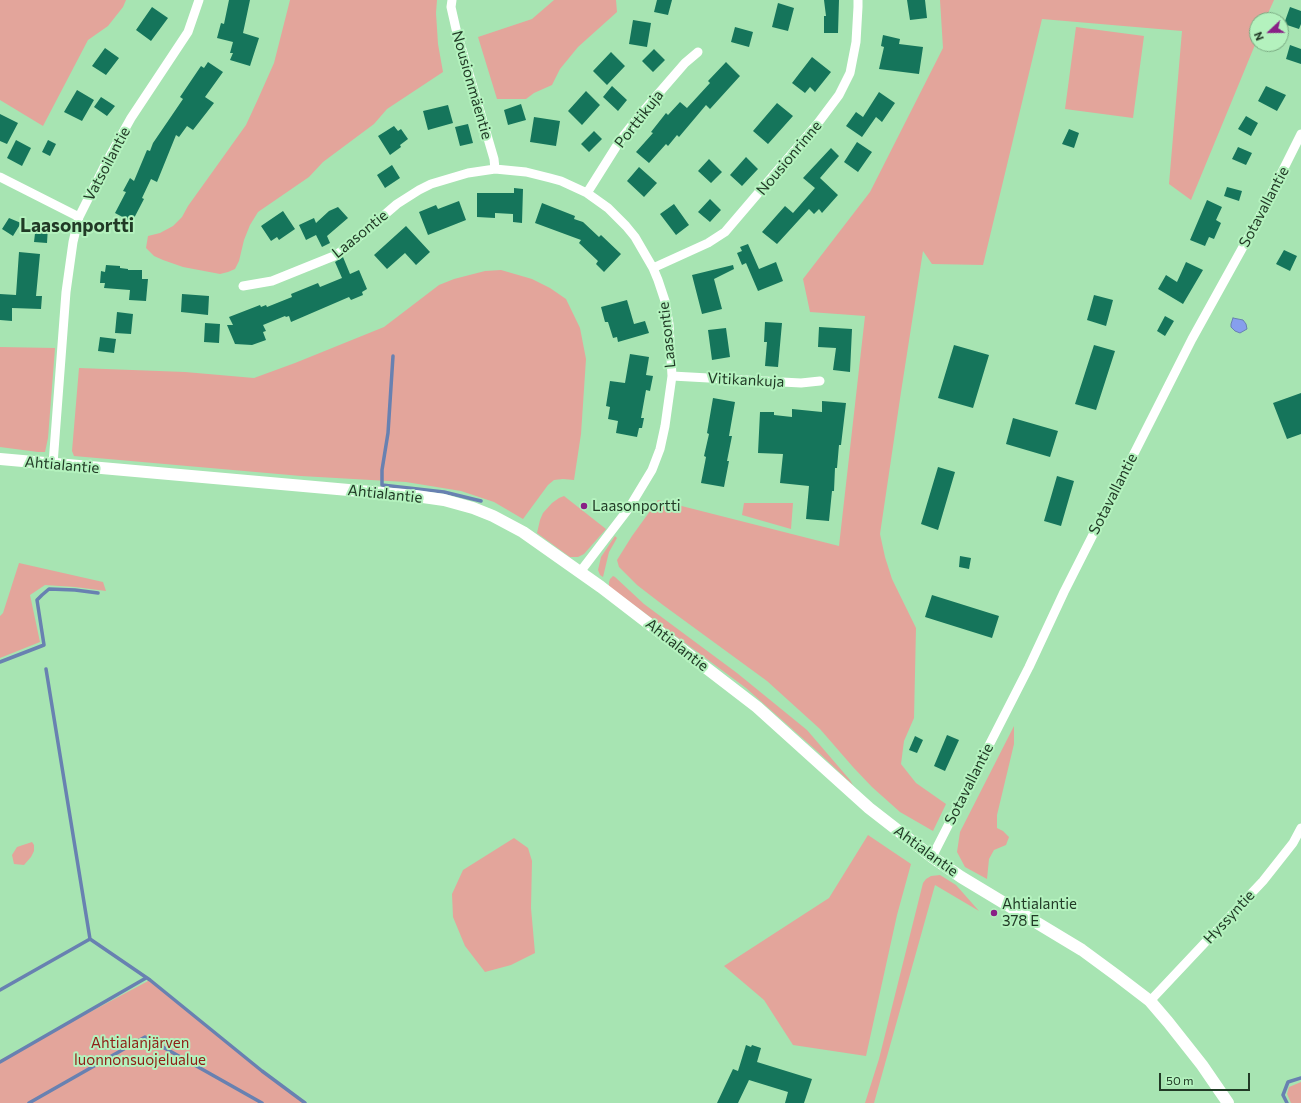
<!DOCTYPE html>
<html>
<head>
<meta charset="utf-8">
<style>
	body { margin:0 }
	#map { position:relative; width:1301px; height:1103px; overflow:hidden; background:#a7e4b2; font-family:Commissioner,sans-serif }
	canvas { display:block }
	.north { position:absolute; left:1249px; top:12px; width:40px; height:40px; box-sizing:border-box; background:#b4f2be; border:1px solid #79a881; border-radius:50%; rotate:248deg; font-size:11px; font-weight:700; line-height:16px; text-align:center; color:#213a26 }
	.north::after { content:''; display:block; margin:auto; width:14px; height:18px; background:#892086; clip-path:polygon(50% 0,100% 100%,50% 72%,0 100%) }
	.scale { position:absolute; left:1159px; top:1073px; width:91px; height:18px; box-sizing:border-box; border:2px solid #213a26; border-top:0; padding-left:5px; font-size:12px; line-height:14px; white-space:nowrap; color:#213a26; -webkit-text-stroke:3px #b4f2be; paint-order:stroke }
</style>
</head>
<body>
<div id="map">
<canvas width="1301" height="1103"></canvas>
<div class="north">N</div>
<div class="scale">50 m</div>
</div>
<script>
const g = document.querySelector('canvas').getContext('2d');
g.lineJoin = 'round';
function fillPath(path, color) { g.fillStyle = color; g.fill(path, 'evenodd'); }
const toPath = rows => new Path2D(rows.map(r => 'M' + r).join(''));
function strokePath(path, color, width, dash) { g.strokeStyle = color; g.lineWidth = width; g.lineCap = dash ? 'butt' : 'round'; g.setLineDash(dash || []); g.stroke(path); }
function write(font, color, halo, rows, align = 'center') {
  g.font = font + ' Commissioner,sans-serif'; g.lineWidth = 4; g.setLineDash([]); g.textBaseline = 'middle'; g.strokeStyle = halo; g.fillStyle = color; for (const [text, x, y, turn = 0] of rows) {
    g.save(); g.translate(x, y); g.rotate((+turn || 0) * Math.PI / 180); g.textAlign = isNaN(turn) ? turn : align; if (halo) g.strokeText(text, 0, 0); g.fillText(text, 0, 0); g.restore();
  }
}
const green = toPath([
	[0,0,126,0,123,7,108,26,88,40,43,126,0,100],
	[290,0,437,0,436,13,438,44,443,72,387,109,374,124,323,162,309,177,258,212,250,225,244,240,239,261,235,269,228,272,220,274,183,267,163,260,154,256,146,248,148,236,160,233,173,226,182,217,188,206,246,125,258,99,274,63],
	[554,0,616,0,617,12,578,47,560,69,552,85,534,93,526,99,497,99,478,37,532,19],
	[940,0,1274,0,1265,20,1257,20,1257,40,1191,200,1169,184,1182,31,1042,19,983,265,932,264,923,251,901,392,880,534,885,557,892,579,916,628,914,718,904,741,901,764,916,783,946,804,933,831,900,812,872,787,853,767,820,729,767,681,663,605,637,585,619,567,617,560,632,536,658,500,839,546,865,316,810,312,803,279,870,192,943,48],
	[1076,27,1144,36,1133,118,1065,109],
	[501,270,532,279,550,288,566,299,580,328,586,359,581,434,574,480,563,479,554,480,548,485,523,519,494,502,461,491,406,482,301,476,74,456,72,451,79,368,185,372,254,378,295,363,384,327,439,285,454,279,485,271],
	[0,347,55,348,48,438,45,452,38,452,0,447],
	[564,496,606,529,584,554,578,557,570,557,537,533,540,520,543,513,552,503,559,498],
	[744,503,793,503,791,529,742,515],
	[615,536,617,538,609,552,603,577,600,575,598,570,601,557],
	[19,563,103,582,106,591,75,587,45,585,30,595,40,642,0,658,0,616,3,613],
	[613,576,615,577,644,604,737,673,807,730,850,780,853,785,818,752,746,688,611,588,609,586,609,582,610,579],
	[1014,726,1014,744,997,815,997,828,1003,831,1009,837,1006,845,994,850,989,859,987,879,965,867,957,852,960,832],
	[868,835,911,864,897,915,866,1056,793,1045,764,1000,724,966,829,898],
	[514,838,528,848,532,861,531,908,535,953,511,965,485,972,465,946,453,917,452,894,463,870],
	[32,842,34,845,34,851,31,857,24,865,14,864,12,855,17,847],
	[940,875,956,885,979,911,935,885,874,1103,865,1103,879,1059,923,883,926,879,931,876],
	[150,980,262,1071,305,1103,0,1103,0,1060],
	[1301,1082,1301,1103,1291,1103,1287,1094,1289,1087]
]);
const water = toPath([
	[1233,318,1243,320,1246,324,1247,329,1240,333,1235,331,1231,327,1231,324,1233,318]
]);
const stream = toPath([
	[393,356,388,433,382,470,382,485,444,492,481,501],
	[0,662,44,645,37,600,42,595,49,589,75,590,98,593],
	[46,669,90,939,150,980,262,1071,305,1103],
	[0,990,90,939],
	[0,1062,146,978],
	[29,1103,145,1037,262,1103],
	[1287,1103,1283,1095,1288,1082,1301,1078]
]);
const building = toPath([
	[229,0,250,0,243,33,259,38,250,66,230,60,233,53,230,53,233,42,217,38,221,23,224,24],
	[657,0,672,0,668,15,654,12],
	[824,0,839,0,838,33,824,33,824,16,826,16],
	[907,0,925,0,927,18,910,20],
	[778,3,794,8,788,31,772,27],
	[152,7,168,18,151,41,136,30],
	[1290,7,1301,11,1301,24,1299,29,1284,24],
	[633,20,651,23,647,47,629,44],
	[735,27,753,32,749,47,731,42],
	[883,35,900,39,899,44,923,47,919,74,879,69,884,47,881,46],
	[1290,45,1301,49,1301,64,1286,59],
	[105,48,119,58,106,75,92,66],
	[654,49,665,60,653,72,642,61],
	[611,52,625,66,607,85,593,71],
	[812,57,831,72,815,92,810,87,805,93,792,83],
	[208,62,223,72,205,97,214,103,193,130,187,126,179,137,176,135,157,182,151,179,142,198,144,199,132,222,115,213,126,192,123,191,130,178,134,181,147,150,150,151,153,143,183,99,180,97,201,66,204,68],
	[726,62,740,76,710,109,706,105,679,137,677,135,668,146,666,144,649,163,636,152,653,133,651,132,666,113,668,115,680,102,687,108,710,83,708,81],
	[612,86,627,100,618,111,603,97],
	[1266,86,1286,95,1277,111,1258,101],
	[77,90,94,100,82,121,64,112],
	[586,91,600,105,582,125,568,111],
	[879,92,895,103,882,122,876,117,862,137,846,126,856,112,863,117],
	[101,97,115,106,107,116,94,107],
	[777,103,793,116,768,144,753,131],
	[521,104,526,120,508,125,504,110],
	[448,105,453,123,428,130,423,111],
	[0,114,18,123,7,144,0,141],
	[1246,116,1258,123,1251,136,1238,129],
	[534,117,560,121,556,146,530,142],
	[468,124,473,143,460,146,455,127],
	[394,126,398,131,401,129,408,139,400,145,401,147,390,155,378,136],
	[1069,129,1079,133,1074,148,1062,144],
	[594,131,602,139,589,152,581,144],
	[16,140,31,148,22,166,7,158],
	[48,140,56,144,50,156,42,152],
	[857,142,872,152,858,172,844,162],
	[1238,147,1252,153,1246,165,1232,159],
	[831,148,839,156,820,178,838,195,822,213,819,209,814,214,809,209,777,244,762,232,785,206,793,213,815,188,803,178],
	[746,157,758,169,742,186,730,175],
	[709,159,722,172,711,183,698,171],
	[392,165,400,178,385,188,377,175],
	[639,167,657,183,644,197,627,181],
	[1227,187,1242,191,1239,201,1224,196],
	[514,188,523,189,522,223,513,222,513,214,495,213,495,218,477,217,477,193,514,193],
	[710,199,721,210,710,222,698,212],
	[1207,200,1222,207,1216,220,1221,223,1214,239,1209,237,1205,246,1190,240],
	[459,201,466,220,428,235,419,212,436,205,438,209],
	[542,203,575,216,574,219,583,222,599,237,601,235,621,254,604,272,596,264,598,261,579,243,581,240,535,223],
	[674,204,689,225,676,235,660,214],
	[338,207,348,218,327,236,330,243,322,247,316,235,306,240,299,225,314,218,316,223,329,211],
	[283,211,295,229,279,240,277,237,271,241,261,226],
	[9,218,21,223,13,236,2,229],
	[36,225,48,226,47,243,34,242],
	[406,226,430,252,416,265,405,253,387,269,374,255],
	[748,244,759,269,776,262,783,281,758,291,746,263,742,265,737,253,742,251,740,247],
	[1284,250,1297,256,1290,271,1276,264],
	[19,252,40,254,36,296,42,296,41,309,12,308,12,321,0,320,0,294,16,295],
	[343,257,350,274,359,270,367,289,362,292,363,295,351,300,349,297,291,322,289,316,286,317,285,316,263,325,266,331,263,332,266,340,252,345,235,344,227,325,233,325,229,317,260,305,261,307,266,305,267,307,292,297,291,294,318,283,320,287,342,278,335,262],
	[1186,262,1203,270,1183,304,1158,289,1166,275,1177,282],
	[106,265,120,266,120,268,128,269,128,270,142,270,142,279,148,279,146,301,129,300,130,290,104,288,105,283,100,283,101,271,105,272],
	[733,265,734,269,714,279,722,309,702,314,692,275],
	[182,294,209,296,208,315,181,312],
	[1094,295,1113,300,1106,326,1087,320],
	[627,300,634,324,645,321,649,333,618,342,617,337,613,338,608,322,605,322,601,307],
	[117,312,133,314,131,334,115,333],
	[1165,316,1174,321,1165,336,1157,331],
	[765,322,782,323,778,367,765,366,767,342,764,342],
	[205,323,220,324,219,343,204,342],
	[819,327,852,329,850,372,833,370,836,348,818,347],
	[726,328,730,357,712,360,708,330],
	[100,337,116,339,114,353,98,351],
	[954,345,989,355,973,408,938,398],
	[1094,345,1115,351,1096,410,1075,404],
	[630,354,649,357,646,375,653,376,650,391,646,390,641,418,644,418,642,428,639,428,637,437,616,433,618,421,608,419,610,407,606,406,610,381,625,383],
	[1301,393,1301,434,1287,439,1273,403],
	[713,398,735,402,729,436,732,436,727,461,729,461,724,487,701,483,706,457,704,456,709,434,707,433],
	[822,401,846,403,841,445,839,445,837,468,835,468,834,491,832,491,829,521,806,519,809,486,780,483,783,454,758,453,760,412,774,412,774,415,792,417,792,409,822,412],
	[1013,418,1058,431,1050,457,1006,444],
	[938,467,955,472,938,530,921,524],
	[1057,476,1074,481,1061,526,1044,521],
	[960,556,971,558,969,569,959,567],
	[932,595,999,616,992,638,925,617],
	[947,735,959,740,945,771,934,766],
	[915,736,923,740,917,753,909,750],
	[746,1045,751,1047,752,1045,761,1048,757,1062,812,1079,804,1103,785,1103,788,1092,749,1080,738,1103,717,1103,733,1069,738,1071]
]);
const minor = toPath([
	[452,0,451,7,456,29,494,159,495,169],
	[0,177,79,217],
	[587,193,621,139,639,116,685,63,698,52],
	[653,268,708,243,725,232,818,123,839,95,850,73,856,42,858,7,858,0],
	[243,286,272,281,334,256,346,248,397,204,419,190,431,184,468,173,495,169,526,172,550,178,561,181,587,193,608,208,626,226,635,237,653,268,658,280,665,301,669,324,672,376,665,426,660,449,652,470,629,508,580,572],
	[672,376,782,382,801,383,820,381],
	[53,464,66,292,73,242,79,217,107,161,131,118,188,32,199,0],
	[932,857,1029,667,1064,592,1192,339,1259,218,1301,134],
	[1150,1001,1263,881,1293,843,1301,828]
]);
const tertiary = toPath([
	[0,459,416,496,444,500,473,508,493,516,523,532,601,587,757,707,869,808,932,857,961,877,1082,950,1116,975,1150,1001,1168,1022,1202,1065,1228,1103]
]);
const markers = [
	[584,506,4,"#892086"],
	[994,913,4,"#892086"]
];
const streetNames = [
	["Nousionmäentie",472,85,74],
	["Porttikuja",639,119,-52],
	["Nousionrinne",789,158,-50],
	["Vatsoilantie",107,164,-62],
	["Sotavallantie",1264,207,-62],
	["Laasontie",360,234,-39],
	["Laasontie",667,335,-96],
	["Vitikankuja",746,380,3],
	["Ahtialantie",62,465,5],
	["Ahtialantie",385,494,6],
	["Sotavallantie",1113,494,-63],
	["Ahtialantie",677,645,38],
	["Sotavallantie",969,784,-63],
	["Ahtialantie",926,851,36],
	["Hyssyntie",1229,917,-47]
];
const poiNames = [
	["Laasonportti",592,506],
	["Ahtialantie",1002,904],
	["378 E",1002,921]
];
const parkNames = [
	["Ahtialanjärven",140,1043],
	["luonnonsuojelualue",140,1060]
];
const districtNames = [
	["Laasonportti",77,226]
];
fillPath(green, '#e3a59b');
fillPath(water, '#869fed');
strokePath(water, '#6881b1', 1);
strokePath(stream, '#6881b1', 3.5);
fillPath(building, '#15755b');
strokePath(minor, '#fff', 9);
strokePath(tertiary, '#fff', 12);
for (const [x, y, r, color] of markers) { const dot = new Path2D(); dot.arc(x, y, r, 0, 2 * Math.PI); g.fillStyle = color; g.fill(dot); strokePath(dot, '#b4f2be', 1.5); }
write('15px', '#213a26', '#b4f2be', streetNames);
write('15px', '#213a26', '#b4f2be', poiNames, 'left');
write('15px', '#8f2017', '#b4f2be', parkNames);
write('bold 19px', '#213a26', '#b4f2be', districtNames);
</script>
</body>
</html>
